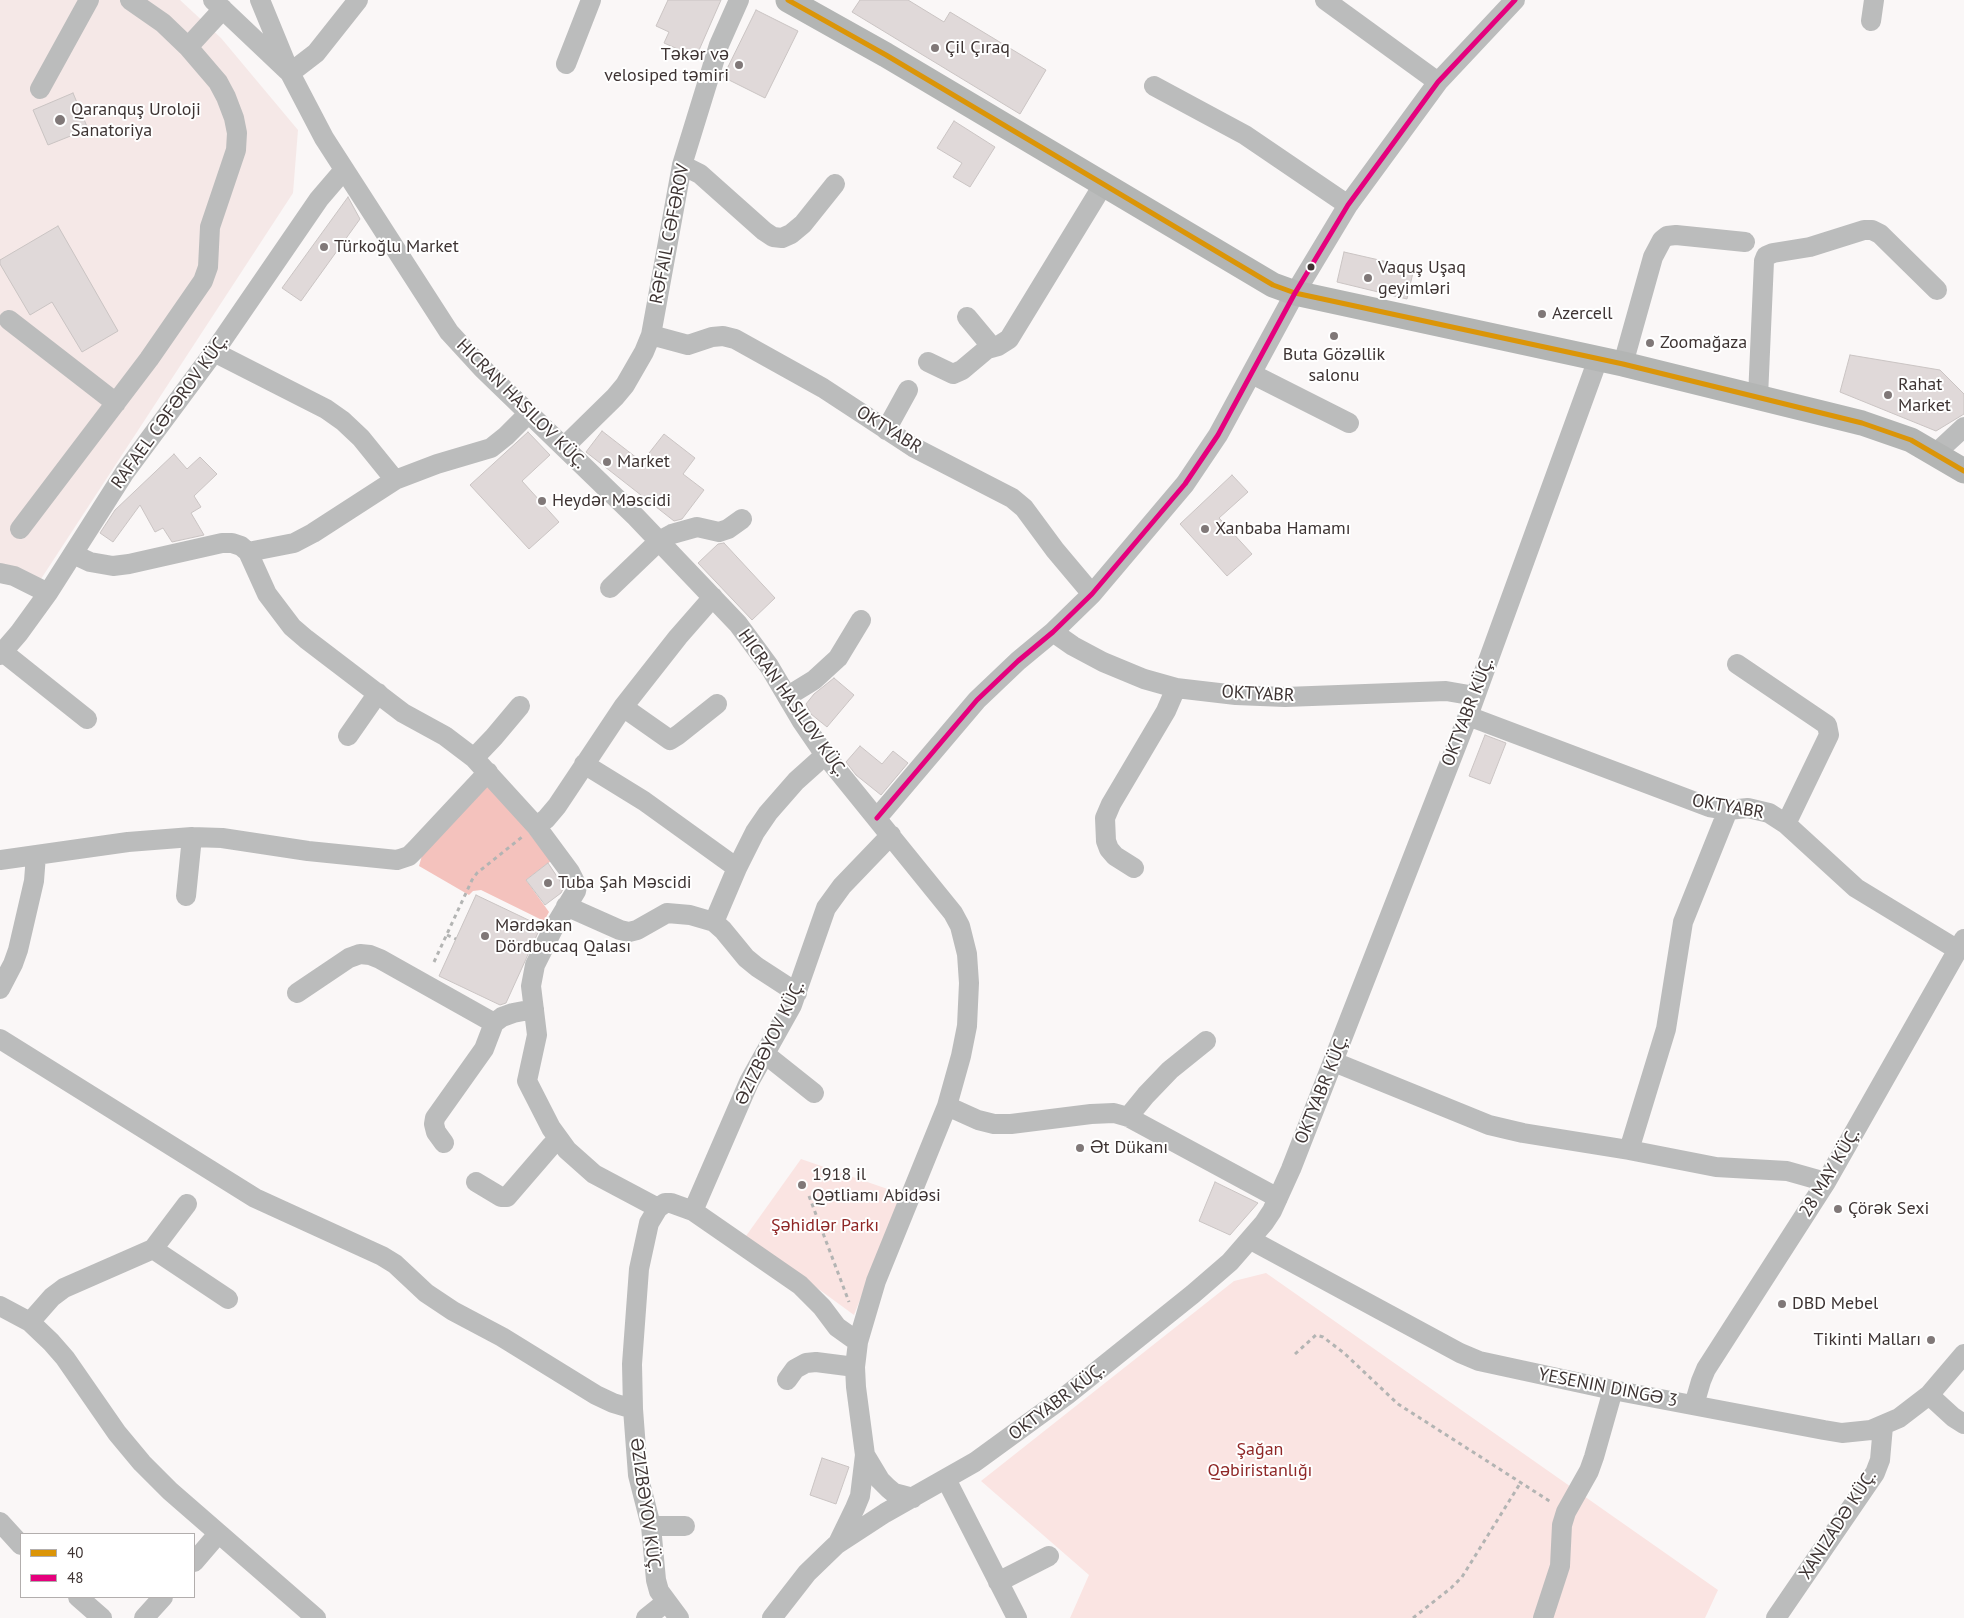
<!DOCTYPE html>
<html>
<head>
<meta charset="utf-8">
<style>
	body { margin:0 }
	#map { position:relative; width:1964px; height:1618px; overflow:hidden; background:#faf7f7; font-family:"PT Sans",sans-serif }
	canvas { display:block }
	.legend { position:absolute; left:20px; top:1533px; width:175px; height:65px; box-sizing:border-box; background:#fff; border:1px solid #b2aead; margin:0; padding:6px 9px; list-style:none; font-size:15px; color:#3e3433 }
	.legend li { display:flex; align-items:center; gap:10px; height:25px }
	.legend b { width:25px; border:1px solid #b2aead }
</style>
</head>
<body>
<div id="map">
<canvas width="1964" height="1618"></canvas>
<ul class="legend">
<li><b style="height:6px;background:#db9508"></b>40</li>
<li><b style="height:6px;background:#e5007d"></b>48</li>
</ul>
</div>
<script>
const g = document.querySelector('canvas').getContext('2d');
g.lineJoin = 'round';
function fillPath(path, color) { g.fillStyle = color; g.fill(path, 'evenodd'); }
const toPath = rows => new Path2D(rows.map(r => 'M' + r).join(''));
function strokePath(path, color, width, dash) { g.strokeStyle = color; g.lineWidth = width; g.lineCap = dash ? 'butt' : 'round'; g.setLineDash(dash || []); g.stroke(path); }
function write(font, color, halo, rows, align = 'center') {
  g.font = font + ' "PT Sans",sans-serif'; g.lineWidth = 4; g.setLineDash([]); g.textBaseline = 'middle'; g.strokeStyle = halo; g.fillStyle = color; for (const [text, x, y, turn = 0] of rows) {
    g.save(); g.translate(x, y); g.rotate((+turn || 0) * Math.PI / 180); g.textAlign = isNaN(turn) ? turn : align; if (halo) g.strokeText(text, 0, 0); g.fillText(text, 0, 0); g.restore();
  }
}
const built = toPath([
	[0,0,180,0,221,38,298,130,293,193,39,582,0,565]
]);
const green = toPath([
	[801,1159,902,1194,854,1315,746,1236],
	[1266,1273,1718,1590,1705,1618,1070,1618,1089,1575,981,1481,1234,1281]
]);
const forest = toPath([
	[486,783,494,788,551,861,526,880,549,912,544,921,481,890,473,891,469,895,419,866,423,852]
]);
const building = toPath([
	[668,0,721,0,696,57,664,43,669,32,656,26,668,0],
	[860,0,908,0,944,22,950,12,1046,70,1020,114,852,12,860,0],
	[756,10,798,31,765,98,723,77,756,10],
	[73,93,88,129,48,145,33,110,73,93],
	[954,121,995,147,970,187,953,177,962,163,937,148,954,121],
	[348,197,360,219,301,301,282,288,348,197],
	[58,226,118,331,82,352,52,302,30,315,0,264,0,260,58,226],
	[1344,252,1414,268,1407,299,1337,282,1344,252],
	[1850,355,1940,370,1964,394,1964,414,1936,431,1840,392,1850,355],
	[602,431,642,462,664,434,695,458,683,474,704,490,682,519,674,521,586,452,602,431],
	[528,432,550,455,522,481,559,522,529,549,470,485,528,432],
	[174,454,187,469,200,457,217,474,194,496,201,507,191,513,204,535,172,542,163,528,155,532,140,505,113,542,100,533,115,510,174,454],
	[1232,475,1248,492,1219,518,1252,554,1227,576,1180,524,1232,475],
	[724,543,775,598,752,620,698,563,718,544,724,543],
	[834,678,854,695,827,727,811,714,806,704,814,694,834,678],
	[1485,735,1506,743,1490,784,1469,776,1485,735],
	[860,746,882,764,893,751,908,763,881,795,856,775,846,762,860,746],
	[548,863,564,887,561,893,545,905,526,880,548,863],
	[476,895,541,926,506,1003,500,1005,439,976,476,895],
	[1215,1182,1258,1203,1230,1235,1199,1221,1215,1182],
	[822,1458,849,1467,836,1504,810,1495,822,1458]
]);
const path = toPath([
	[447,935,456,939],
	[434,962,472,880,477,873,522,837],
	[809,1196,849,1302],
	[1295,1354,1316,1335,1323,1337,1344,1353,1398,1404,1551,1502],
	[1413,1618,1451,1588,1462,1577,1521,1482]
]);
const minor = toPath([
	[213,0,290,73,316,53,358,0],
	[260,0,290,73,324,138,449,332,482,368,636,517,738,624,769,666,801,720,825,755,953,913,960,926,967,954,969,983,967,1026,961,1056,947,1106,876,1281,858,1342,855,1367,856,1387,865,1455],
	[1325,0,1438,82],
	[1871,21,1874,0],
	[188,47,223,9],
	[566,64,591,0],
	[1154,86,1245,135,1348,205],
	[40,89,89,0],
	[682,165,700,174,764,231,773,237,782,238,791,234,803,224,835,184],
	[967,317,992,347],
	[9,320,116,403],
	[651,335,688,345,712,337,723,336,735,339,823,388,913,447,1012,498,1024,508,1055,550,1092,594],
	[214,352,326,409,343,421,361,438,395,480],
	[928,362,953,374,962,370,987,349,998,346,1009,339,1103,185],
	[1623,364,1653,257,1662,240,1667,236,1676,235,1745,242],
	[1252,374,1349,423],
	[1758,397,1764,261,1766,256,1773,253,1810,247,1864,230,1872,230,1880,234,1937,290],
	[886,430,908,390],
	[564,447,615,397,625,385,644,352,651,335,682,165,719,45,739,0],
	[1936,453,1964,427],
	[20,529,149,359,203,281,208,267,210,227,236,150,237,133,234,118,226,97,218,82,188,47,163,23,130,0],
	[248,552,294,543,313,533,395,480,437,464,491,448,506,436,529,413],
	[73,554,90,562,113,566,129,564,222,543,232,543,241,546,248,552,267,594,292,627,306,639,403,713,445,736,474,758,536,826,570,872,577,886,576,891,553,929,535,965,531,986,537,1035,527,1081,551,1128,567,1150,594,1174,658,1208,665,1203,671,1203,693,1211,800,1285,822,1307,837,1327,858,1342],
	[0,573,14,576,48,593],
	[610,588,659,541,672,534,697,527,719,532,728,529,742,519],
	[1053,632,1073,646,1103,662,1144,679,1176,688,1236,695,1285,697,1446,691,1475,696],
	[3,652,87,719],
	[0,655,19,633,48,593,125,472,214,352,319,199,343,171],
	[1737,664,1827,725,1829,735,1786,824],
	[788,696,814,680,838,658,861,620],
	[623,707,670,740,678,735,717,704],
	[1468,716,1709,807,1728,810,1748,808,1769,813,1786,824,1856,888,1958,950],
	[348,736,378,693],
	[474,758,494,737,520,706],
	[584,764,644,801,737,868],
	[877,818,977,700,1018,661,1053,632,1092,594,1185,484,1218,435,1295,293,1348,205,1438,82,1515,0],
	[536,826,546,819,557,806,623,707,678,637,713,597],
	[0,860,128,842,192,837,222,838,308,851,397,860,409,856,416,849,488,772],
	[1134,868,1115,856,1109,849,1106,841,1105,818,1111,804,1166,711,1176,688],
	[186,896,192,837],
	[566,906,620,930,629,932,637,930,667,913,690,915,714,922,723,930,746,958,757,967,797,993],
	[714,922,737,868,755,832,768,813,796,781,825,755],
	[0,989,13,964,18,950,34,881,36,855],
	[297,993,349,958,360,954,370,955,380,959,494,1023],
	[0,1039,255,1198,382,1256,395,1264,426,1293,453,1311,502,1337,596,1395,613,1403,633,1409],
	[765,1054,814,1093],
	[1334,1062,1489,1125,1523,1133,1629,1150,1716,1167,1787,1171,1826,1182],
	[947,1106,978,1120,994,1124,1011,1124,1091,1114,1114,1113,1128,1117,1278,1198],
	[1128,1117,1146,1095,1170,1070,1206,1041],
	[444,1143,436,1132,434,1124,435,1118,484,1049,494,1023,502,1017,513,1013,534,1009],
	[1629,1150,1666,1029,1683,922,1728,810],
	[476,1182,501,1197,507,1197,551,1146,558,1139],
	[658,1208,649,1223,639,1269,632,1364,633,1409,638,1475,651,1526,656,1580,659,1591,679,1618],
	[693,1211,749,1082,792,1005,826,908,842,886,891,835],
	[1251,1240,1460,1353,1479,1361,1613,1390,1824,1430,1842,1433,1871,1430,1899,1418,1929,1395,1964,1354],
	[153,1249,228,1299],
	[0,1306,30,1322,51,1342,65,1358,117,1433,142,1463,170,1491,316,1618],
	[30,1322,52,1297,64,1288,153,1249,187,1204],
	[787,1380,795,1369,806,1363,816,1362,855,1367],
	[1929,1395,1953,1417,1964,1424],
	[1694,1405,1701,1381,1706,1369,1826,1182,1964,939],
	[946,1479,1017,1618],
	[0,1522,21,1545],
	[651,1526,685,1526],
	[838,1543,855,1508,860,1496,865,1455,880,1480,888,1488,894,1493,913,1498],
	[194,1562,218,1534],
	[998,1582,1049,1556],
	[78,1597,102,1618],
	[144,1618,163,1597],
	[646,1618,666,1602],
	[772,1618,807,1573,836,1545,885,1513,975,1462,1067,1395,1193,1294,1230,1262,1264,1223,1272,1211,1291,1169,1468,716,1598,359],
	[1543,1618,1560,1566,1562,1525,1566,1512,1589,1471,1594,1457,1613,1390],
	[1776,1618,1875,1473,1880,1460,1883,1426]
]);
const major = toPath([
	[788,0,886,55,1273,285,1295,293,1623,364,1862,423,1911,440,1964,471]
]);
const bus1 = toPath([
	[788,0,886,55,1273,285,1295,293,1623,364,1862,423,1911,440,1964,471]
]);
const bus2 = toPath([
	[877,818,977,700,1018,661,1053,632,1092,594,1185,484,1218,435,1295,293,1348,205,1438,82,1515,0]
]);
const markers = [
	[935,48,5,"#807878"],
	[739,65,5,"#807878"],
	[60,120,6,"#807878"],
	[324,247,5,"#807878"],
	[1311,267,4.5,"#3e3433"],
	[1368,278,5,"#807878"],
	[1542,314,5,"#807878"],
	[1334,336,5,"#807878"],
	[1650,343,5,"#807878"],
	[1888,395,5,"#807878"],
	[607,462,5,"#807878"],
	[542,501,5,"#807878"],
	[1205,529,5,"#807878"],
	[548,883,5,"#807878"],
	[485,936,5,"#807878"],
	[1080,1148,5,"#807878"],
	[802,1185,5,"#807878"],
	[1838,1209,5,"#807878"],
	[1782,1304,5,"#807878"],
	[1931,1340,5,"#807878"]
];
const poiNames = [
	["Çil Çıraq",945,48],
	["Təkər və",729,55,"right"],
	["velosiped təmiri",729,76,"right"],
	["Qaranquş Uroloji",71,110],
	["Sanatoriya",71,131],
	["Türkoğlu Market",334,247],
	["Vaquş Uşaq",1378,268],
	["geyimləri",1378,289],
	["Azercell",1552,314],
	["Zoomağaza",1660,343],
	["Buta Gözəllik",1334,355,"center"],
	["salonu",1334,376,"center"],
	["Rahat",1898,385],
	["Market",1898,406],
	["Market",617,462],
	["Heydər Məscidi",552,501],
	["Xanbaba Hamamı",1215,529],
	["Tuba Şah Məscidi",558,883],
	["Mərdəkan",495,926],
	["Dördbucaq Qalası",495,947],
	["Ət Dükanı",1090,1148],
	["1918 il",812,1175],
	["Qətliamı Abidəsi",812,1196],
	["Çörək Sexi",1848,1209],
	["DBD Mebel",1792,1304],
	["Tikinti Malları",1921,1340,"right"]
];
const streetNames = [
	["RƏFAIL CƏFƏROV",670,234,-79],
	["HICRAN HASILOV KÜÇ.",521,404,45],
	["RAFAEL CƏFƏROV KÜÇ.",170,412,-54],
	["OKTYABR",889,430,32],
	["OKTYABR",1258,694,3],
	["HICRAN HASILOV KÜÇ.",792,703,55],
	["OKTYABR KÜÇ.",1468,712,-69],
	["OKTYABR",1728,807,10],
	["ƏZIZBƏYOV KÜÇ.",770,1043,-64],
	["OKTYABR KÜÇ.",1322,1090,-68],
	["28 MAY KÜÇ.",1830,1173,-59],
	["YESENIN DINGƏ 3",1608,1388,11],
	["OKTYABR KÜÇ.",1057,1402,-37],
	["ƏZIZBƏYOV KÜÇ.",645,1505,82],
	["XANIZADƏ KÜÇ.",1838,1525,-57]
];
const parkNames = [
	["Şəhidlər Parkı",825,1226],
	["Şağan",1260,1450],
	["Qəbiristanlığı",1260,1471]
];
fillPath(built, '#f5e8e7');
fillPath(green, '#fae4e2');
fillPath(forest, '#f4c2bd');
fillPath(building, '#e0d9d9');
strokePath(building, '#cac4c3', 1);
strokePath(path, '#b3b4b3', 3, [4, 4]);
strokePath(minor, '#bbbcbc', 20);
strokePath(major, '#b3b5b4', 25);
strokePath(bus1, '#db9508', 5);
strokePath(bus2, '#e5007d', 5);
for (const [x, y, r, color] of markers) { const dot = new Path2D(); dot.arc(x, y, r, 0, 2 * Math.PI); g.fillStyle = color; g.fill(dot); strokePath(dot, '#fff', 2); }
write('18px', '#3e3433', '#fff', poiNames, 'left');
write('18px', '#3e3433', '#fff', streetNames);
write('18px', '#8f2726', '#fff', parkNames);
</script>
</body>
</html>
